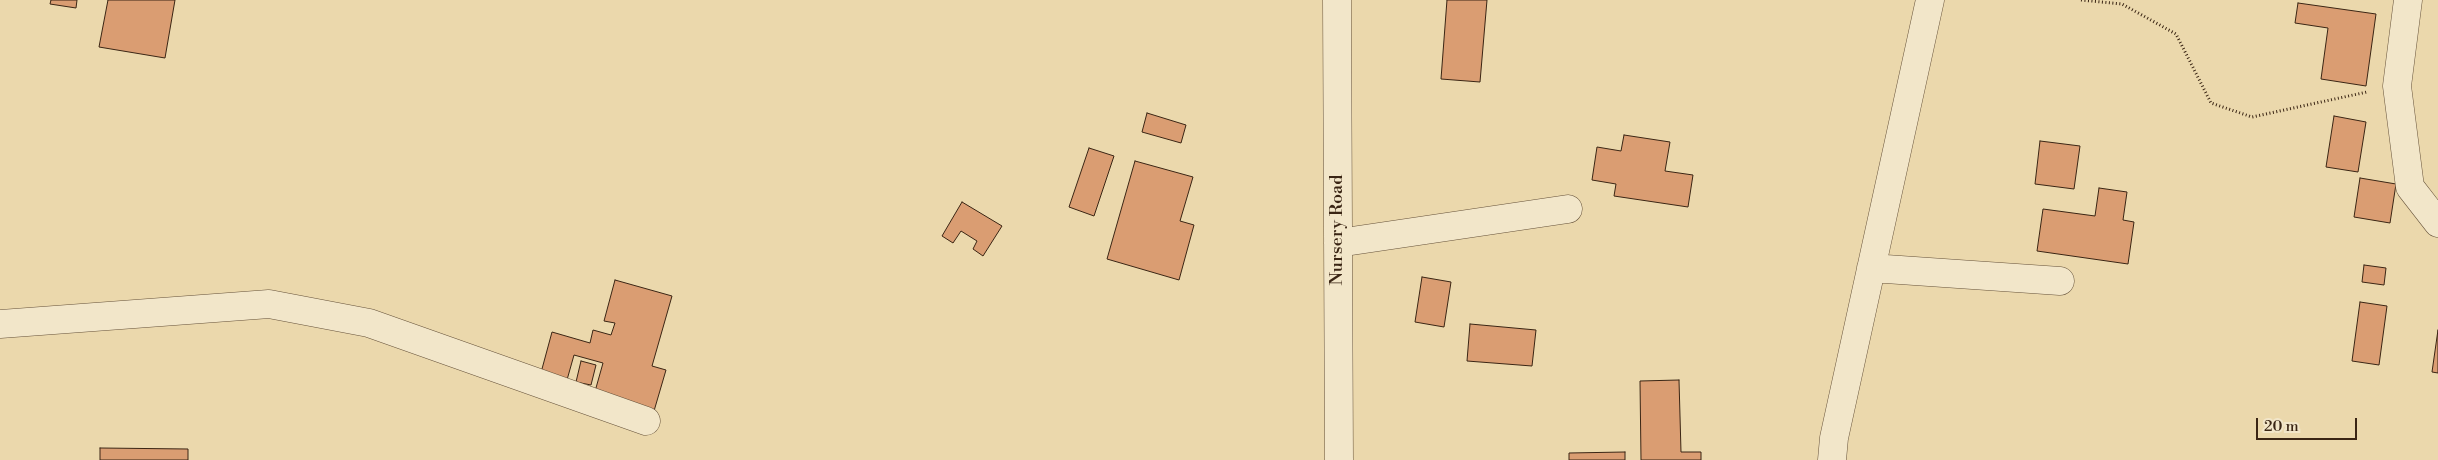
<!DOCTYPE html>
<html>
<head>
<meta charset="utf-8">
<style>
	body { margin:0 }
	#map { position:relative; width:2438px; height:460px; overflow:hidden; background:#ebd8ac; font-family:"Libre Bodoni",serif }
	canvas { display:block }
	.scale { position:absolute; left:2256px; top:418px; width:101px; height:22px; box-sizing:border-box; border:2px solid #3a2514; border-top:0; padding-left:6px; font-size:15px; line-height:18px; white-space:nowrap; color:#3a2514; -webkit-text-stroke:4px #f2e6c9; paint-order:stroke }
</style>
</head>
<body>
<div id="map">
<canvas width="2438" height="460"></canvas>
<div class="scale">20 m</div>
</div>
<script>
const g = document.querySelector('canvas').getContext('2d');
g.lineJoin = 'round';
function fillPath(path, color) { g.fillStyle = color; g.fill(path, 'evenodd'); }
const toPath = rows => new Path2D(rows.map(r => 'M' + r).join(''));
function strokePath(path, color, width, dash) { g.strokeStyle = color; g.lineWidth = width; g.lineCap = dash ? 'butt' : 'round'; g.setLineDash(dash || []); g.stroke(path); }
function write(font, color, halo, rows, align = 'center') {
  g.font = font + ' "Libre Bodoni",serif'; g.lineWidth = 4.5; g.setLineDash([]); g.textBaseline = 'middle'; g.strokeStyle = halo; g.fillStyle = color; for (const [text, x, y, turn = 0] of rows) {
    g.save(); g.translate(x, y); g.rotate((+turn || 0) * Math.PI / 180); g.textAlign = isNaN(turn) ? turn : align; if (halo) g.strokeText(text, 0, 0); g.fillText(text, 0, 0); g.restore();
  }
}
const building = toPath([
	[51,0,77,0,76,8,50,4,51,0],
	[108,0,175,0,165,58,99,47,108,0],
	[1447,0,1487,0,1480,82,1441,79,1447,0],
	[2298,3,2376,14,2366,86,2321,79,2328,28,2295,23,2298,3],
	[1147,113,1186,125,1181,143,1142,132,1147,113],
	[2334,116,2366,122,2358,172,2326,167,2334,116],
	[1624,135,1670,142,1665,171,1693,175,1688,207,1614,196,1616,184,1592,180,1597,147,1621,151,1624,135],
	[2040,141,2080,146,2074,189,2035,184,2040,141],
	[1089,148,1114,156,1094,216,1069,207,1089,148],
	[1135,161,1193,177,1180,221,1194,225,1179,280,1107,259,1135,161],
	[2360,178,2396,184,2390,223,2354,217,2360,178],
	[2099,188,2127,192,2123,220,2134,222,2128,264,2037,251,2043,209,2095,216,2099,188],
	[962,202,1002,226,983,256,973,249,977,241,961,231,953,243,942,236,962,202],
	[2364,265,2386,268,2384,285,2362,282,2364,265],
	[1422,277,1451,282,1444,327,1415,322,1422,277],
	[615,280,672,296,652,366,666,370,654,411,594,395,603,363,574,355,565,387,539,380,552,332,590,343,593,330,611,335,615,323,604,321,615,280],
	[2360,302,2387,306,2379,365,2352,361,2360,302],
	[1470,324,1536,330,1532,366,1467,361,1470,324],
	[2438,330,2438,373,2432,372,2438,330],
	[581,361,596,365,591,385,576,382,581,361],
	[1679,380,1681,452,1701,452,1701,460,1641,460,1640,381,1679,380],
	[100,448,188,449,188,460,100,460,100,448],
	[1625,452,1625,460,1569,460,1569,453,1625,452]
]);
const path = toPath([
	[2081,0,2122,4,2176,34,2211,103,2252,117,2367,92]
]);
const minor = toPath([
	[1337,0,1339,460],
	[2408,0,2397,86,2410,187,2438,223],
	[1338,243,1568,209],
	[1871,268,2060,281],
	[0,324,269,304,369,323,646,421],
	[1832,460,1834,438,1930,0]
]);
const streetNames = [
	["Nursery Road",1338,230,-90]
];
fillPath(building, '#da9d72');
strokePath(building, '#3a2514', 1);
strokePath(minor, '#66523a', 29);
strokePath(path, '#3a2514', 3, [1, 2.5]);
strokePath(minor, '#f2e6c9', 28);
write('18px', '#3a2514', '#f2e6c9', streetNames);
</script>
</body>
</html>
